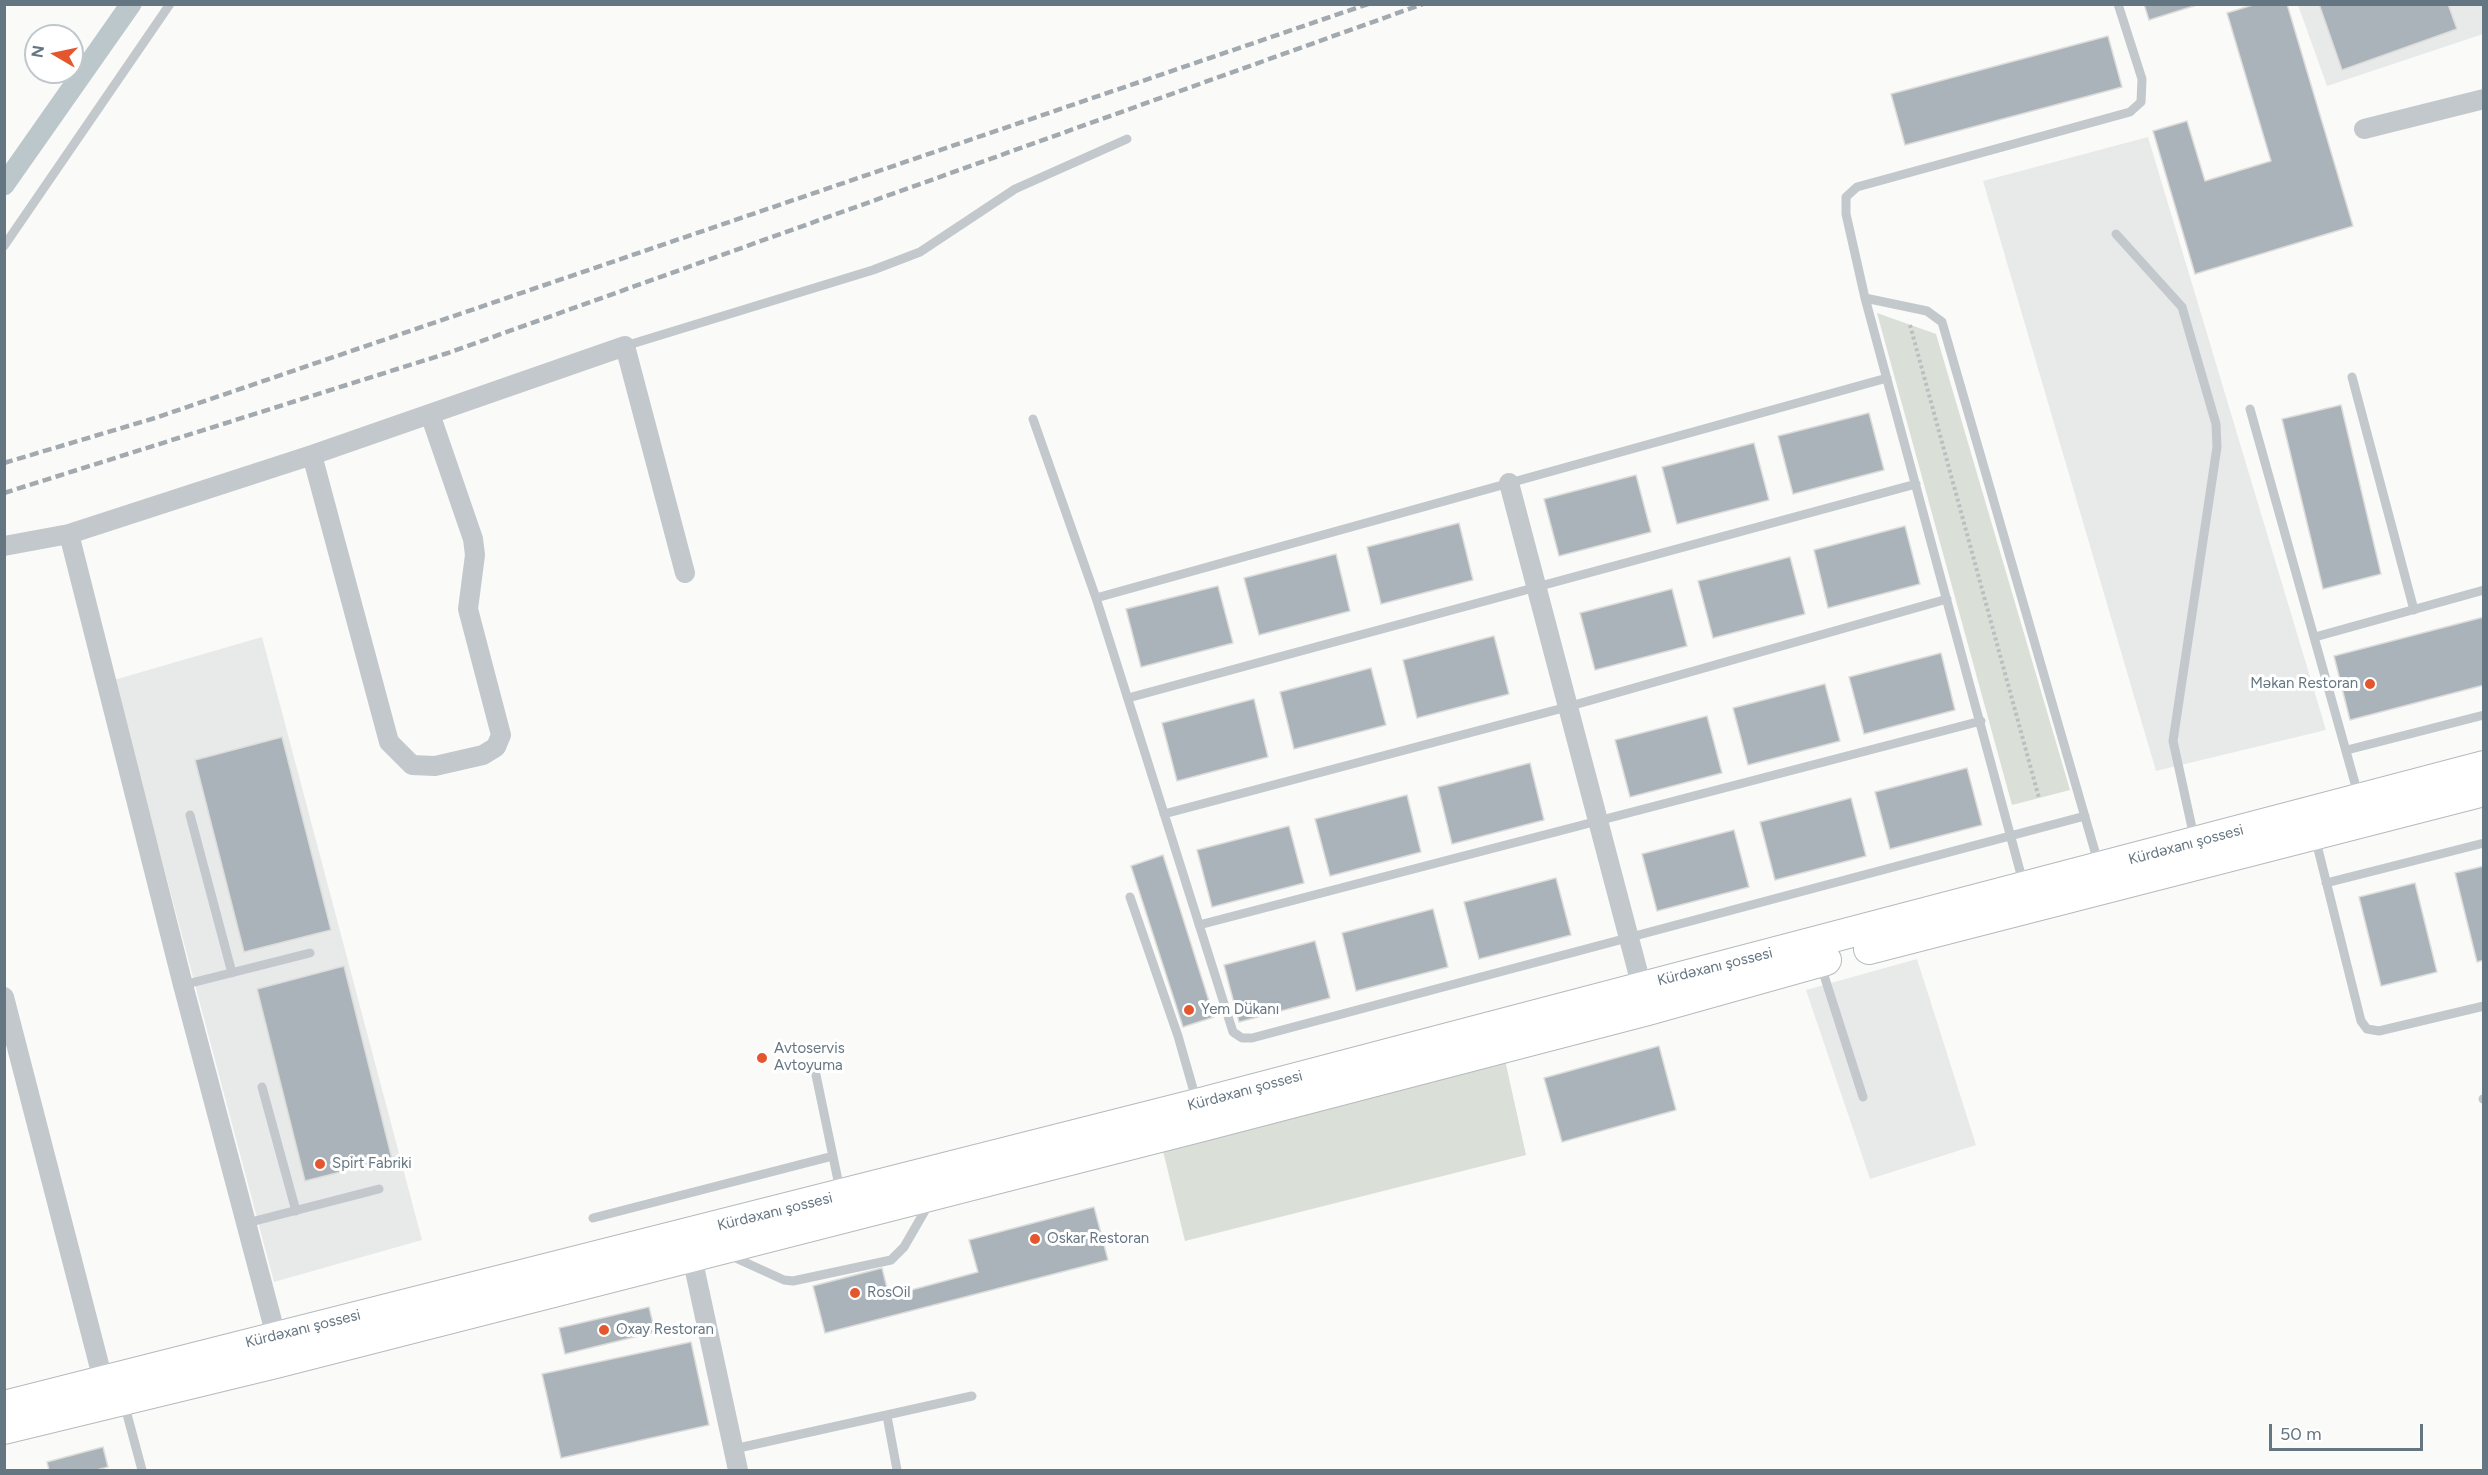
<!DOCTYPE html>
<html>
<head>
<meta charset="utf-8">
<style>
	body { margin:0 }
	#map { position:relative; width:2488px; height:1475px; overflow:hidden; background:#fafaf8; font-family:Figtree,sans-serif }
	canvas { display:block }
	.frame { position:absolute; inset:0; border:6px solid #657683; pointer-events:none }
	.north { position:absolute; left:24px; top:24px; width:60px; height:60px; box-sizing:border-box; background:#fff; border:2px solid #c1c8cd; border-radius:50%; rotate:279deg; font-size:16px; font-weight:700; line-height:24px; text-align:center; color:#657683 }
	.north::after { content:''; display:block; margin:auto; width:21px; height:27px; background:#e4572e; clip-path:polygon(50% 0,100% 100%,50% 72%,0 100%) }
	.scale { position:absolute; left:2269px; top:1424px; width:154px; height:27px; box-sizing:border-box; border:3px solid #657683; border-top:0; padding-left:8px; font-size:18px; line-height:21px; white-space:nowrap; color:#657683; -webkit-text-stroke:4px #fff; paint-order:stroke }
</style>
</head>
<body>
<div id="map">
<canvas width="2488" height="1475"></canvas>
<div class="frame"></div>
<div class="north">N</div>
<div class="scale">50 m</div>
</div>
<script>
const g = document.querySelector('canvas').getContext('2d');
g.lineJoin = 'round';
function fillPath(path, color) { g.fillStyle = color; g.fill(path, 'evenodd'); }
const toPath = rows => new Path2D(rows.map(r => 'M' + r).join(''));
function strokePath(path, color, width, dash) { g.strokeStyle = color; g.lineWidth = width; g.lineCap = dash ? 'butt' : 'round'; g.setLineDash(dash || []); g.stroke(path); }
function write(font, color, halo, rows, align = 'center') {
  g.font = font + ' Figtree,sans-serif'; g.lineWidth = 6; g.setLineDash([]); g.textBaseline = 'middle'; g.strokeStyle = halo; g.fillStyle = color; for (const [text, x, y, turn = 0] of rows) {
    g.save(); g.translate(x, y); g.rotate((+turn || 0) * Math.PI / 180); g.textAlign = isNaN(turn) ? turn : align; if (halo) g.strokeText(text, 0, 0); g.fillText(text, 0, 0); g.restore();
  }
}
const built = toPath([
	[2298,5,2483,5,2483,34,2327,86],
	[2148,137,2326,730,2156,771,1983,181],
	[262,637,422,1240,274,1282,114,680],
	[1917,959,1976,1145,1870,1179,1806,990]
]);
const green = toPath([
	[1877,313,1936,334,2070,790,2012,805],
	[1505,1060,1526,1155,1185,1241,1163,1151]
]);
const canal = toPath([
	[4,185,131,4]
]);
const building = toPath([
	[2144,4,2200,4,2149,20,2144,4],
	[2256,4,2287,4,2353,226,2195,274,2153,131,2187,121,2205,181,2271,161,2227,13,2256,4],
	[2319,4,2448,4,2457,29,2342,70,2319,4],
	[2108,36,2122,87,1905,145,1891,94,2108,36],
	[2341,405,2381,574,2323,589,2282,419,2341,405],
	[1869,413,1884,470,1793,494,1778,436,1869,413],
	[1754,443,1769,500,1677,524,1662,467,1754,443],
	[1636,475,1651,532,1559,556,1544,499,1636,475],
	[1459,523,1473,580,1381,604,1367,547,1459,523],
	[1905,526,1920,584,1828,608,1814,550,1905,526],
	[1336,554,1350,611,1259,635,1244,578,1336,554],
	[1790,557,1805,614,1713,638,1698,581,1790,557],
	[1218,586,1233,643,1141,667,1126,609,1218,586],
	[1672,589,1687,646,1595,670,1580,613,1672,589],
	[2484,617,2484,685,2350,720,2334,656,2484,617],
	[1494,636,1509,694,1417,718,1403,660,1494,636],
	[1941,653,1955,710,1864,734,1849,677,1941,653],
	[1371,668,1386,725,1294,749,1280,692,1371,668],
	[1825,684,1840,741,1748,765,1733,708,1825,684],
	[1254,699,1268,757,1177,781,1162,723,1254,699],
	[1707,716,1722,773,1630,797,1615,740,1707,716],
	[282,737,331,930,244,952,195,760,282,737],
	[1530,763,1544,820,1452,844,1438,787,1530,763],
	[1967,768,1982,825,1890,849,1875,792,1967,768],
	[1407,795,1421,852,1330,876,1315,819,1407,795],
	[1851,798,1866,856,1775,880,1760,822,1851,798],
	[1289,826,1304,883,1212,907,1197,850,1289,826],
	[1734,830,1749,887,1657,911,1642,854,1734,830],
	[1163,855,1214,1017,1183,1027,1131,866,1163,855],
	[2484,866,2484,960,2477,962,2455,873,2484,866],
	[1556,878,1571,935,1479,959,1464,902,1556,878],
	[2415,883,2437,972,2381,986,2359,897,2415,883],
	[1433,909,1448,967,1356,991,1342,933,1433,909],
	[1315,941,1330,998,1239,1022,1224,965,1315,941],
	[344,966,392,1159,305,1181,257,989,344,966],
	[1659,1046,1676,1110,1562,1142,1544,1078,1659,1046],
	[1094,1207,1108,1260,825,1333,813,1286,882,1268,889,1296,978,1272,969,1240,1094,1207],
	[649,1307,655,1332,565,1354,559,1328,649,1307],
	[691,1342,709,1425,561,1458,542,1374,691,1342],
	[103,1447,108,1467,96,1470,49,1470,47,1462,103,1447]
]);
const path = toPath([
	[1910,325,2039,798]
]);
const lane = toPath([
	[2116,234,2182,307,2216,424,2217,447,2173,741,2194,837],
	[4,246,170,4],
	[1865,298,1927,311,1942,322,2098,862],
	[625,346,873,270,920,252,1015,189,1127,139],
	[2352,377,2414,610],
	[2250,409,2358,794],
	[1033,419,1096,598,1233,1032,1242,1038,1252,1038,2085,816],
	[1096,598,1887,378],
	[2315,637,2484,590],
	[1128,698,1916,484],
	[2347,750,2484,715],
	[1164,814,1567,707,1947,599],
	[190,815,232,973],
	[2315,837,2361,1021,2367,1029,2379,1031,2484,1006],
	[2023,882,1865,298,1846,214,1846,197,1857,187,2130,112,2141,102,2142,79,2118,4],
	[2326,883,2484,843],
	[1130,897,1178,1036,1196,1099],
	[1199,925,1981,721],
	[1821,966,1863,1097],
	[183,985,310,953],
	[816,1075,840,1190],
	[262,1087,296,1211],
	[2483,1099,2484,1099],
	[593,1218,833,1156],
	[247,1223,379,1189],
	[729,1255,784,1280,793,1281,891,1260,904,1247,930,1202],
	[124,1403,142,1470],
	[887,1416,897,1470],
	[734,1449,972,1396]
]);
const street = toPath([
	[2364,129,2484,99],
	[312,455,389,742,412,765,435,766,483,755,496,747,501,735,468,609,475,555,473,539,430,414],
	[1509,483,1645,999],
	[69,534,183,985,276,1336],
	[4,546,69,534,312,455,625,346,685,573],
	[4,997,103,1380],
	[692,1257,738,1470]
]);
const primary = toPath([
	[1869,949,2484,791],
	[4,1406,1197,1104,2484,766],
	[4,1429,276,1363,1203,1126,1648,1010,1826,960]
]);
const rail = toPath([
	[4,463,155,418,1368,4],
	[4,493,448,353,1423,4]
]);
const markers = [
	[2370,684,6,"#e4572e"],
	[1189,1010,6,"#e4572e"],
	[762,1058,6,"#e4572e"],
	[320,1164,6,"#e4572e"],
	[1035,1239,6,"#e4572e"],
	[855,1293,6,"#e4572e"],
	[604,1330,6,"#e4572e"]
];
const poiNames = [
	["Məkan Restoran",2358,684,"right"],
	["Yem Dükanı",1201,1010],
	["Avtoservis",774,1049],
	["Avtoyuma",774,1066],
	["Spirt Fabriki",332,1164],
	["Oskar Restoran",1047,1239],
	["RosOil",867,1293],
	["Oxay Restoran",616,1330]
];
const streetNames = [
	["Kürdəxanı şossesi",2186,845,-15],
	["Kürdəxanı şossesi",1715,967,-14],
	["Kürdəxanı şossesi",1245,1091,-15],
	["Kürdəxanı şossesi",775,1212,-14],
	["Kürdəxanı şossesi",303,1329,-14]
];
fillPath(built, '#e8e9e9');
fillPath(green, '#dadfd7');
strokePath(canal, '#bbc7cb', 21);
fillPath(building, '#aab3b9');
strokePath(building, '#dcdcda', 1.5);
strokePath(primary, '#b5babe', 32);
strokePath(path, '#bbbfc2', 4, [3, 3]);
strokePath(lane, '#c3c8cc', 9);
strokePath(street, '#c3c8cc', 20);
strokePath(primary, '#fff', 30);
strokePath(rail, '#a2aab0', 4.5, [9, 4.5]);
for (const [x, y, r, color] of markers) { const dot = new Path2D(); dot.arc(x, y, r, 0, 2 * Math.PI); g.fillStyle = color; g.fill(dot); strokePath(dot, '#fff', 2); }
write('15px', '#657683', '#fff', poiNames, 'left');
write('15px', '#657683', '#fff', streetNames);
</script>
</body>
</html>
